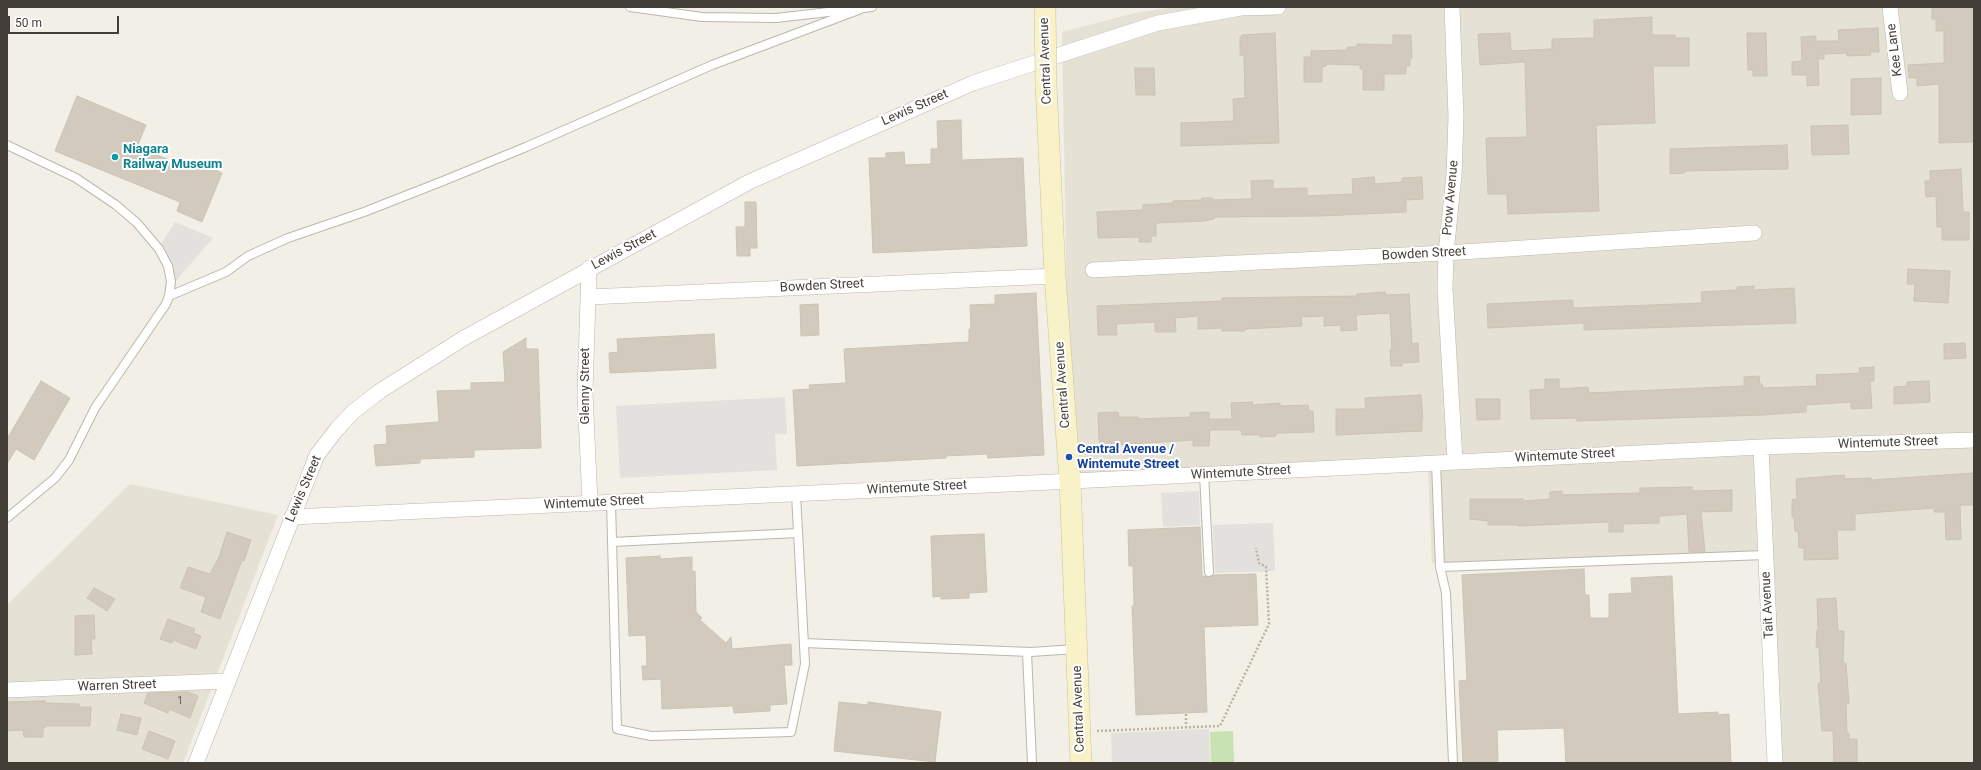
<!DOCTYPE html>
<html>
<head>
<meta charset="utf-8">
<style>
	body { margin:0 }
	#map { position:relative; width:1981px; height:770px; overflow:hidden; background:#f1efe6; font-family:Roboto,sans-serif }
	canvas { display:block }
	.frame { position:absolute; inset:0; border:8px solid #433f36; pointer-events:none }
	.scale { position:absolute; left:8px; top:16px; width:111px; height:18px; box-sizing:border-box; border:2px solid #433f36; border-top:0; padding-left:5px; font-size:12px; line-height:14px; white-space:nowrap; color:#433f36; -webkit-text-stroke:3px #fff; paint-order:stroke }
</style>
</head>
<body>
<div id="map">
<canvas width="1981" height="770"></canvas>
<div class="frame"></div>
<div class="scale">50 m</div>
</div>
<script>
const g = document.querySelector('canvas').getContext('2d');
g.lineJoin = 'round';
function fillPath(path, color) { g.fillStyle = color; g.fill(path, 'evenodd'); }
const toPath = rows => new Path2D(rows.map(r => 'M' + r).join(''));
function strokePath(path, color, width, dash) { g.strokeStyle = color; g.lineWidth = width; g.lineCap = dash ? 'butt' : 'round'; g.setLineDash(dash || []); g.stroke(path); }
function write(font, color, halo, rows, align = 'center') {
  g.font = font + ' Roboto,sans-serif'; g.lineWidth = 4; g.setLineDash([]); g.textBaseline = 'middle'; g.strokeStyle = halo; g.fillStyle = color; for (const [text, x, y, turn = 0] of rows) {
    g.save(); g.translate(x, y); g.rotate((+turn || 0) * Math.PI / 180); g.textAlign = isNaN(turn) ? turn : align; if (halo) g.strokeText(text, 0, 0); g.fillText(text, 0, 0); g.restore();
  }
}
const residential = toPath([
	[1176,7,1974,7,1974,763,1780,763,1763,558,1432,563,1428,469,1070,481,1062,32,1135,13],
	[130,484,278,515,183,763,7,763,7,605]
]);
const green = toPath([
	[1233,731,1234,763,1211,763,1210,732]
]);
const parking = toPath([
	[175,222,213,238,174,283,169,259,161,244],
	[785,397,787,434,775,434,777,470,620,478,616,406],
	[1199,491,1200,525,1163,527,1161,493],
	[1273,523,1275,571,1215,573,1213,525],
	[1209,729,1210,763,1112,763,1111,733]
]);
const building = toPath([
	[1932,7,1974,7,1974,142,1939,143,1939,84,1917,86,1917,78,1909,78,1908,65,1944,63,1944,31,1936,31,1936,19,1932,19,1932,7],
	[1652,17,1652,35,1675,35,1675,38,1689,38,1689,66,1653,66,1655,123,1596,125,1599,211,1508,214,1507,194,1488,194,1486,138,1527,137,1525,62,1480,65,1478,34,1510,33,1511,51,1552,49,1552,39,1594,38,1594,20,1652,17],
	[1878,28,1879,52,1870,52,1871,55,1847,56,1847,53,1824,54,1824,59,1818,59,1819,85,1807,86,1807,75,1792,75,1792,62,1802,61,1801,37,1816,36,1816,41,1839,41,1838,30,1878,28],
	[1275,33,1279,143,1181,146,1181,123,1234,121,1233,99,1245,98,1244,55,1240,55,1240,37,1242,37,1242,35,1275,33],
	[1747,33,1766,33,1767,76,1753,76,1753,70,1748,70,1747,33],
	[1393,35,1411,35,1412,58,1410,58,1410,66,1406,66,1406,74,1384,74,1384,90,1363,90,1363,69,1360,69,1360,65,1326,64,1326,66,1322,67,1322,82,1304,82,1304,57,1311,57,1311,51,1347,50,1347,47,1357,47,1357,44,1393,45,1393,35],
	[1135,68,1154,68,1155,95,1136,95,1135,68],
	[1881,78,1881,114,1851,115,1851,79,1881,78],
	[77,96,146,125,137,147,194,170,197,162,222,173,202,222,177,211,180,202,55,151,77,96],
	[961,120,962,160,1023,158,1027,246,873,253,869,158,886,158,886,153,904,152,905,165,931,164,931,149,938,149,937,121,961,120],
	[1848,125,1849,154,1812,155,1811,126,1848,125],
	[1787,145,1788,169,1685,171,1685,173,1670,174,1670,149,1787,145],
	[1961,169,1963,212,1969,212,1969,240,1942,240,1942,227,1937,227,1936,196,1926,197,1925,181,1930,181,1930,171,1961,169],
	[1374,177,1375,184,1402,182,1402,178,1422,177,1423,199,1406,200,1406,212,1321,216,1214,217,1214,219,1204,221,1156,223,1156,236,1151,236,1151,242,1139,242,1139,237,1098,238,1097,212,1143,210,1143,205,1173,203,1173,201,1202,200,1202,198,1213,198,1213,200,1252,199,1251,181,1273,180,1273,189,1307,188,1307,196,1353,194,1352,179,1374,177],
	[745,202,756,202,757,248,750,248,750,256,737,256,736,227,745,227,745,202],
	[1908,269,1950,271,1948,303,1914,301,1915,284,1907,284,1908,269],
	[1754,286,1754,290,1794,288,1796,323,1584,330,1584,323,1488,328,1487,304,1573,300,1573,308,1702,303,1701,292,1737,290,1737,287,1754,286],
	[1385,292,1386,295,1409,294,1412,344,1418,343,1419,362,1402,363,1402,366,1391,366,1390,350,1392,350,1390,313,1356,315,1357,330,1341,331,1341,325,1324,326,1324,316,1301,317,1302,326,1245,329,1245,331,1222,331,1222,328,1198,329,1198,316,1175,318,1176,332,1155,332,1155,322,1116,324,1117,335,1098,335,1097,306,1222,301,1222,298,1357,296,1357,294,1385,292],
	[1036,293,1044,455,988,458,987,454,946,456,946,458,797,466,793,390,810,389,809,385,846,383,844,349,969,342,969,329,971,329,970,305,995,304,995,295,1036,293],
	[818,304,819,335,801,336,800,305,818,304],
	[714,334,716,368,610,373,609,353,618,352,617,339,714,334],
	[526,338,526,349,538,349,541,448,474,450,474,457,420,459,420,463,376,466,374,445,387,444,386,426,439,422,437,391,471,390,471,383,505,382,503,352,526,338],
	[1965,343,1966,358,1944,359,1944,344,1965,343],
	[1874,367,1874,381,1870,381,1872,408,1851,409,1851,402,1806,405,1806,412,1762,415,1577,421,1577,418,1531,419,1530,390,1545,389,1545,379,1559,379,1559,389,1588,387,1589,393,1744,386,1744,377,1759,376,1760,384,1762,384,1763,388,1817,386,1816,375,1860,373,1859,368,1874,367],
	[41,381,70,398,34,460,16,449,7,464,7,439,41,381],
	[1929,381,1930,402,1894,404,1894,387,1907,386,1907,382,1929,381],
	[1421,395,1423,419,1422,420,1422,431,1336,435,1336,409,1366,409,1365,398,1421,395],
	[1476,399,1500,399,1500,419,1477,420,1476,399],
	[1252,402,1253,405,1280,403,1280,406,1308,405,1309,411,1313,411,1314,432,1276,433,1276,436,1260,437,1260,435,1242,435,1241,430,1210,430,1209,446,1193,446,1193,440,1101,446,1099,440,1098,413,1118,412,1119,417,1138,417,1138,419,1190,417,1190,413,1209,412,1209,419,1232,419,1231,403,1252,402],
	[1974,473,1974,505,1960,505,1961,539,1946,540,1945,512,1934,512,1934,508,1855,514,1855,530,1837,530,1838,559,1804,560,1804,548,1799,548,1798,531,1795,531,1794,517,1792,517,1792,500,1797,499,1796,479,1844,475,1845,479,1871,478,1871,480,1974,473],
	[1692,487,1692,491,1732,490,1732,511,1701,512,1705,552,1689,552,1687,514,1659,516,1659,523,1623,524,1623,532,1609,532,1609,522,1518,526,1518,525,1488,525,1488,521,1470,519,1470,499,1523,499,1523,501,1550,499,1550,492,1562,491,1562,495,1640,493,1640,488,1692,487],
	[1200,527,1202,576,1209,577,1213,575,1256,574,1258,625,1204,627,1207,712,1136,715,1132,606,1134,606,1133,566,1129,566,1128,530,1200,527],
	[227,532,251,540,244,561,242,560,220,619,201,612,206,597,180,588,188,567,210,574,219,557,227,532],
	[984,534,987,592,969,593,969,598,941,599,941,596,933,597,931,536,984,534],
	[660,556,660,559,692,557,692,572,695,571,696,612,702,618,700,620,726,643,731,637,732,649,791,644,792,665,784,665,787,704,770,705,770,711,734,713,733,706,662,709,661,679,643,680,642,666,647,666,646,635,629,636,626,558,660,556],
	[1584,569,1585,595,1589,595,1590,618,1609,618,1609,594,1632,593,1631,578,1672,576,1678,714,1718,712,1718,715,1729,714,1731,763,1566,763,1564,728,1497,730,1498,763,1463,763,1459,681,1467,680,1462,575,1584,569],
	[94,588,115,599,107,611,87,598,94,588],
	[1836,598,1838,631,1844,631,1843,663,1846,663,1849,703,1846,704,1847,734,1849,733,1849,739,1857,739,1857,763,1834,763,1833,731,1822,731,1818,683,1821,683,1819,647,1816,647,1817,630,1818,630,1817,599,1836,598],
	[94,615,95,639,91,639,92,654,75,655,75,616,94,615],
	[168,619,195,629,193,633,201,636,196,649,173,640,172,643,160,639,168,619],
	[187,692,198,696,190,718,169,709,168,713,144,703,148,693,187,692],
	[45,701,45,703,79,704,79,707,91,707,90,726,45,726,45,728,43,728,43,737,24,737,23,730,7,731,7,702,45,701],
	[839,702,868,705,868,702,941,712,935,762,834,751,839,702],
	[121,714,141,718,137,735,117,730,121,714],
	[149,731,175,741,168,759,142,749,149,731]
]);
const path = toPath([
	[1186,714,1186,727],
	[1097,731,1220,726,1269,624,1266,567,1259,563,1256,548]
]);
const lane = toPath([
	[630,7,702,17,776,18,872,7],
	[7,145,76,178,116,205,137,223,159,249,168,266,171,282,169,296,166,304,95,408,69,460,55,478,7,518],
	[169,296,226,272,248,256,288,238,364,212,443,181,526,147,712,65,861,9],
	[1436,462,1440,567,1446,593,1453,763],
	[1204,474,1209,572],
	[611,502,617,729,651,736,791,732,805,664,796,494],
	[612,542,798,533],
	[1440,567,1765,555],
	[804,643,1031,652,1076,649],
	[1027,652,1032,763]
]);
const street = toPath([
	[1452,7,1456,117,1454,175,1446,253,1445,288,1455,461],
	[1890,7,1900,93],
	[589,268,585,392,590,503],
	[1093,270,1446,253,1754,233],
	[589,297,1055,276],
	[1761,447,1775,763],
	[292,517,1052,482,1761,447,1974,440],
	[7,690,227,681],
	[196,763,317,455,337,429,353,412,380,391,464,338,749,182,973,83,1158,23,1241,8,1278,7]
]);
const secondary = toPath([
	[1046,84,1055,276,1070,481,1081,763]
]);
const secondaryBridge = toPath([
	[1045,7,1046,84]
]);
const markers = [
	[115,157,4,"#0f9aa8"],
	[1069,457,4,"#1a4fb4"]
];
const numberNames = [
	["1",180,701]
];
const streetNames = [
	["Kee Lane",1895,50,-97],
	["Central Avenue",1046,61,-92],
	["Lewis Street",915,108,-24],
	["Prow Avenue",1451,198,-85],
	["Lewis Street",624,250,-28],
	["Bowden Street",1424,254,-3],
	["Bowden Street",822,286,-3],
	["Central Avenue",1063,385,-94],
	["Glenny Street",586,386,-90],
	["Wintemute Street",1888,443,-2],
	["Wintemute Street",1565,456,-3],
	["Wintemute Street",1241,473,-3],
	["Wintemute Street",917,488,-3],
	["Lewis Street",304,489,-67],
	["Wintemute Street",594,503,-3],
	["Tait Avenue",1768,605,-93],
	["Warren Street",117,686,-2],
	["Central Avenue",1079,709,-92]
];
const cultureNames = [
	["Niagara",123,150],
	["Railway Museum",123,165]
];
const transitNames = [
	["Central Avenue /",1077,450],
	["Wintemute Street",1077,465]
];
fillPath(residential, '#e5e1d5');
fillPath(green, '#c9e2b2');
fillPath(parking, '#e3e1de');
fillPath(building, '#d2cbbd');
strokePath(building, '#ccc3b1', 1);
strokePath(lane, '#bcb7aa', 10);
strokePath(street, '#bcb7aa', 16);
strokePath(secondary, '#cdc399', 22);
strokePath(path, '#bcb39c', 2.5, [2, 2]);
strokePath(lane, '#fff', 8);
strokePath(street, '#fff', 15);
strokePath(secondary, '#f9f1c8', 21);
strokePath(secondaryBridge, '#cdc399', 22, []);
strokePath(secondaryBridge, '#f9f1c8', 21);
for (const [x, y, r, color] of markers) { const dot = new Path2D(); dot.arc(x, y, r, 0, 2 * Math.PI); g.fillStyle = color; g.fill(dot); strokePath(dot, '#fff', 1.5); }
write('11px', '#676258', null, numberNames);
write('13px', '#433f36', '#fff', streetNames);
write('bold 13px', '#0d838f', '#fff', cultureNames, 'left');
write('bold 13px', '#164399', '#fff', transitNames, 'left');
</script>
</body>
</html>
